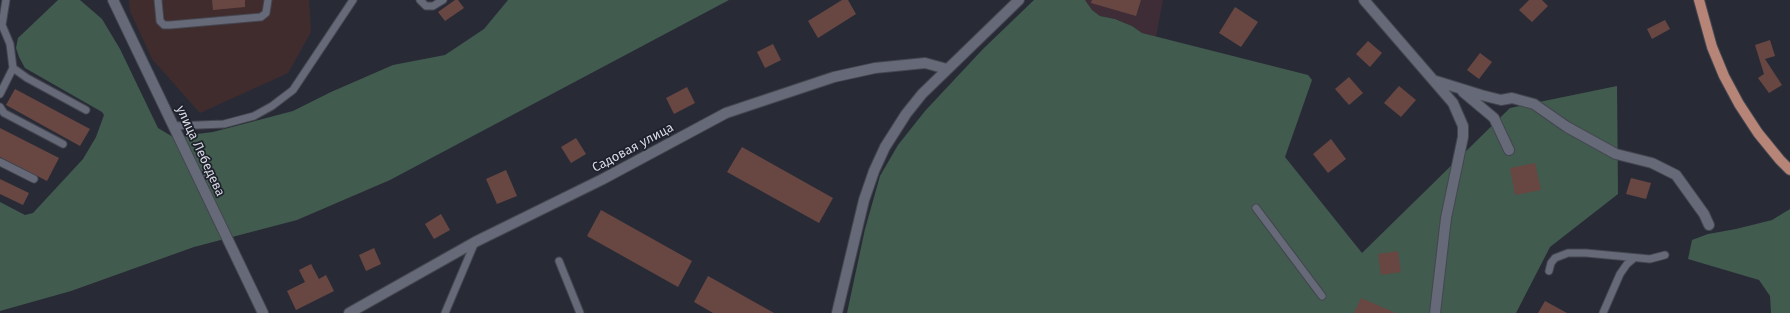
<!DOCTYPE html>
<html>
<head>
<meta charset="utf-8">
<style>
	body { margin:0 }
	canvas { display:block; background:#282a36 }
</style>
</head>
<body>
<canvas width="1790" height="313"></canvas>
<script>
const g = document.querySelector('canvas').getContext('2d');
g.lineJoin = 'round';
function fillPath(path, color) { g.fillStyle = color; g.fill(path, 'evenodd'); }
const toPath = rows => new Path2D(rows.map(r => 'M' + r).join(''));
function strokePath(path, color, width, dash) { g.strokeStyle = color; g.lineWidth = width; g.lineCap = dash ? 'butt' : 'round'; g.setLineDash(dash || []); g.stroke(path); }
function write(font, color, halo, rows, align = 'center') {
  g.font = font + ' "Fira Sans",sans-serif'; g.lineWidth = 3.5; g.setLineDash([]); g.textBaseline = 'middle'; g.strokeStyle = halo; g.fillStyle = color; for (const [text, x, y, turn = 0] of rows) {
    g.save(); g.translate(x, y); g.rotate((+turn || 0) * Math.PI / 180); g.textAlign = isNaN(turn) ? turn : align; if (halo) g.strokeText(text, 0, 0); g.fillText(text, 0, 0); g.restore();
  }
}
const commercial = toPath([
	[1085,0,1163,0,1156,37,1142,33,1132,26,1115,19,1100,16,1092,10]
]);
const industrial = toPath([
	[129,0,309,0,311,32,288,73,200,113,152,59,130,11]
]);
const green = toPath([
	[58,0,80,0,102,19,120,49,158,128,173,137,213,132,293,111,331,92,393,65,445,55,484,29,508,0,729,0,390,180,297,220,194,247,71,291,0,311,0,202,25,215,33,213,83,159,96,137,104,115,102,112,25,68,19,57,16,48,18,38],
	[1034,0,1085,0,1092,10,1100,16,1115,19,1132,26,1142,33,1308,75,1312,80,1285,157,1362,253,1510,108,1617,86,1618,194,1550,247,1516,313,847,313,865,229,880,176,898,145,925,111,983,49],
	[1790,209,1790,313,1771,313,1770,296,1759,280,1688,259,1692,240,1708,234,1736,229,1772,220]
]);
const building = toPath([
	[212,0,245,0,245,7,213,10],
	[455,0,458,0,464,8,445,21,438,12],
	[842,0,848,0,856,14,818,38,808,21],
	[1092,0,1141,0,1136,16,1091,3],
	[1529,0,1542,0,1548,6,1532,22,1519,10],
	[1235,7,1258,22,1241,47,1219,33],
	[1665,20,1670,29,1652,39,1647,29],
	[1770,40,1775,56,1765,59,1782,85,1769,93,1758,78,1764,74,1755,45],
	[1368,41,1382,53,1370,67,1356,54],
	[773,44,781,60,765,68,757,52],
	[1480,53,1492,62,1479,79,1467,70],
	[1349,77,1363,93,1349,105,1335,89],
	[1399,86,1416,100,1401,117,1384,103],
	[687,87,695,103,674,114,666,98],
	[15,89,90,129,80,146,6,105],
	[0,128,59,158,47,181,0,157],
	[576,138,586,154,571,163,561,147],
	[1331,139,1346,159,1328,173,1313,154],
	[742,147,833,198,819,223,727,172],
	[1535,163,1541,190,1515,195,1510,168],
	[506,170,517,196,497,204,486,179],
	[1631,178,1651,183,1646,199,1626,194],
	[0,179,29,193,23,205,0,194],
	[601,210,692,261,678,287,587,236],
	[441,214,450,230,434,239,425,224],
	[374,248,381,264,366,271,359,255],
	[1398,251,1401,272,1381,275,1378,254],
	[311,264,319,279,326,275,334,291,296,310,287,291,305,282,299,270],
	[708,276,774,313,713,313,694,302],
	[1361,298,1396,313,1354,313],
	[1545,301,1567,313,1538,313]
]);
const service = toPath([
	[6,0,2,25,10,44,13,68,27,78,86,110],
	[158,0,160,21,164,25,170,25,261,17,266,13,268,0],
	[420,0,426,6,433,6,443,0],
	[0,94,13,68],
	[0,107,4,113,63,144],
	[174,126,224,124,254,116,272,106,293,90,353,0],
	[0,162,34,179],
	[1256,208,1322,296],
	[559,261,580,313],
	[1549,271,1551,263,1555,258,1568,253,1586,253,1650,259,1665,255],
	[445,313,475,242],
	[1603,313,1620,274,1627,264,1634,258]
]);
const minor = toPath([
	[1364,0,1453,103,1463,126,1463,137,1446,218,1435,313],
	[1436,81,1481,95,1501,100,1512,98,1534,104,1567,127,1616,154,1652,163,1676,175,1704,214,1709,225],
	[1463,92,1494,118,1509,150],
	[349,313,475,242,603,179,726,113,834,77,875,68,925,63,947,69],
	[837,313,864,200,874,171,885,147,906,114,922,94,1019,0]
]);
const tertiary = toPath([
	[113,0,263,313]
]);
const primary = toPath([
	[1699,0,1712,47,1724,76,1739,104,1758,133,1780,160,1790,170]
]);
const streetNames = [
	["Садовая улица",633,148,-28],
	["улица Лебедева",200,151,65]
];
fillPath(commercial, '#3e2c36');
fillPath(industrial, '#412c2d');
fillPath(green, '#415b4e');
fillPath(building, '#684743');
strokePath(service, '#444650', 9);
strokePath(minor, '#444650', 12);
strokePath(tertiary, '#444650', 12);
strokePath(primary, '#444650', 12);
strokePath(service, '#666977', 7);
strokePath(minor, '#666977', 10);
strokePath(tertiary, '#666977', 10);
strokePath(primary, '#b68577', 10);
write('13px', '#d6d8e0', '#1e212c', streetNames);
</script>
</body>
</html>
